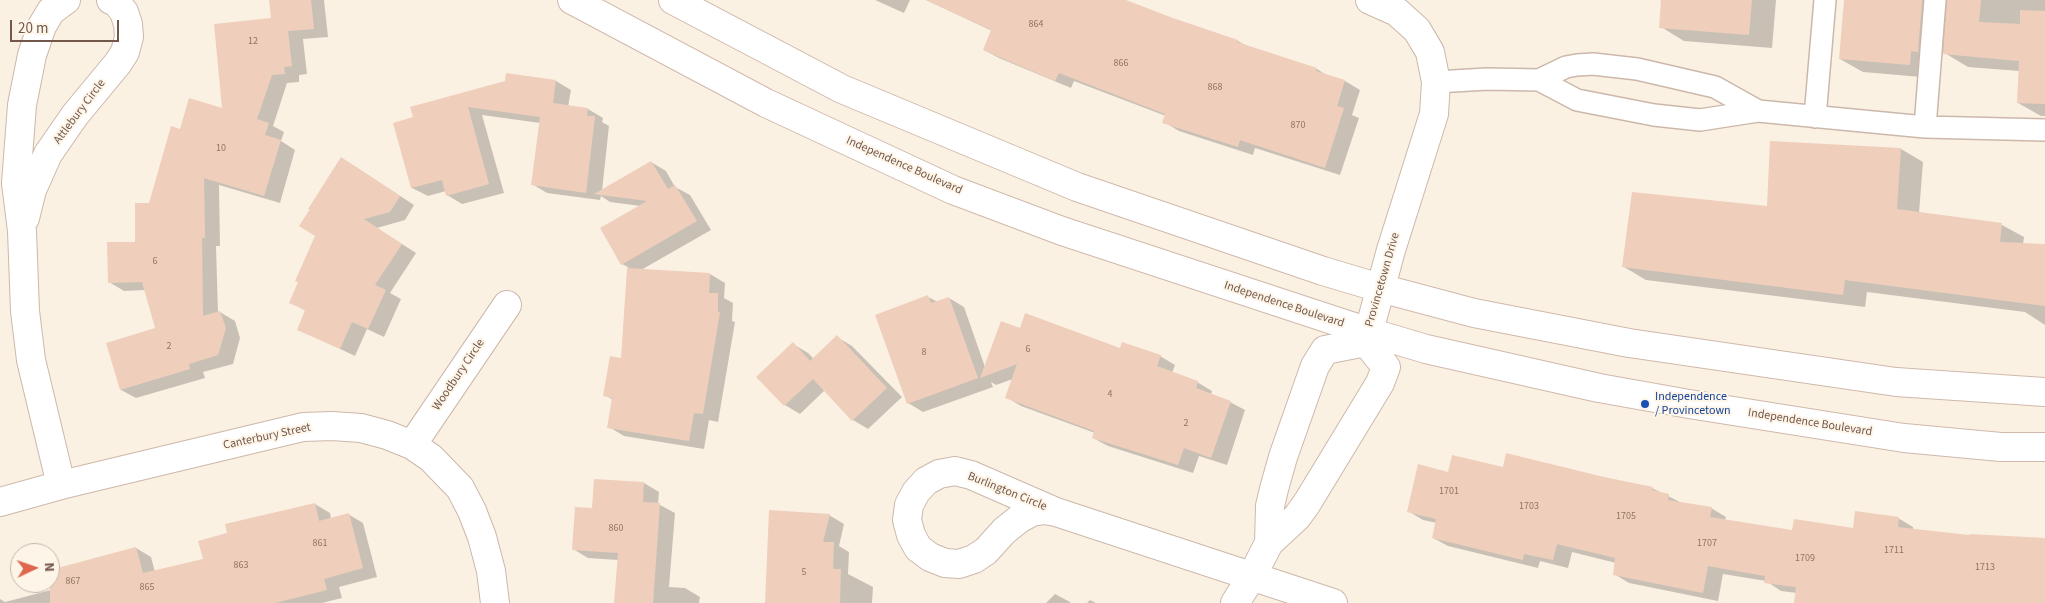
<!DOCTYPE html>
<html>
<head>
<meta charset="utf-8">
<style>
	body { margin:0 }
	#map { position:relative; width:2045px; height:603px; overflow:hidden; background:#fbf1e3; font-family:"Source Sans 3",sans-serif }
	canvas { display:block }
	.north { position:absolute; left:10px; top:543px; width:50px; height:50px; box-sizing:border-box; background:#fef5e9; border:1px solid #c6b6a9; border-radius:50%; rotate:87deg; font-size:14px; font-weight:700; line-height:20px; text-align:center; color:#72574a }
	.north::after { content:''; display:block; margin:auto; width:18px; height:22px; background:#df674e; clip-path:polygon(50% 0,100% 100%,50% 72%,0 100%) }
	.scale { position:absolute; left:10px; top:20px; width:109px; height:22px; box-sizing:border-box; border:2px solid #72574a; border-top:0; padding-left:6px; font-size:15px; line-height:18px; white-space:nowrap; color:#72574a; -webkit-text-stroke:4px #fef5e9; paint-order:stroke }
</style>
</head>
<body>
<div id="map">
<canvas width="2045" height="603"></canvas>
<div class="north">N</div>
<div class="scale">20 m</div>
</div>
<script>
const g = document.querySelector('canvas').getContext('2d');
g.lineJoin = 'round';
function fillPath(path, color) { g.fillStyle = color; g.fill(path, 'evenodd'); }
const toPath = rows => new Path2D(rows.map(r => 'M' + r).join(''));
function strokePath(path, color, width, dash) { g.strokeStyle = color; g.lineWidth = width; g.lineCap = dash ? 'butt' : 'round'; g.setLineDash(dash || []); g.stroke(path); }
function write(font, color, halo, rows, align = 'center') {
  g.font = font + ' "Source Sans 3",sans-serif'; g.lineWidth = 4; g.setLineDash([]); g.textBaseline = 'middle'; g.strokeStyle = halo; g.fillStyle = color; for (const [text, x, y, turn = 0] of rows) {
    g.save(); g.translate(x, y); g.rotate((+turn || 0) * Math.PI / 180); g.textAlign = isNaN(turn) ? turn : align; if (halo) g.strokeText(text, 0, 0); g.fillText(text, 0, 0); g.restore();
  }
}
const shadow = toPath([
	[271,0,324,0,328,37,303,39,307,74,299,75,299,82,287,83,273,126,284,132,281,141,295,150,280,203,219,185,220,246,216,246,218,313,220,312,235,321,240,338,233,364,203,372,205,378,136,398,121,390,157,329,146,290,124,291,109,282,137,243,150,204,181,130,224,110,273,19],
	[875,0,910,0,904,13],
	[926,0,1122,0,1173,20,1238,41,1247,46,1317,69,1328,76,1345,81,1360,90,1352,115,1359,118,1340,175,1255,148,1253,155,1179,131,1164,122,1166,116,1074,81,1071,88,999,58,984,50,992,31],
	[1660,0,1776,0,1772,48,1684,41,1661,27,1663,2],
	[1845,0,2045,0,2045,116,2041,116,2018,103,2019,71,1968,67,1943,52,1941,64,1934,63,1933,78,1863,72,1840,59],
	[556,81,571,90,568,107,588,109,603,118,602,122,609,126,602,191,651,162,666,171,675,187,690,195,711,230,641,270,710,274,725,283,724,298,733,303,732,321,735,322,718,422,709,420,704,449,624,436,609,427,613,400,605,395,622,360,628,267,622,264,641,206,610,202,601,196,600,200,547,193,532,184,540,123,482,115,504,193,462,204,447,195,446,191,428,196,412,188,395,124],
	[1901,149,1923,162,1919,213,2002,225,2024,237,2023,244,2045,245,2045,325,2025,312,1867,292,1865,307,1646,280,1624,267,1768,208],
	[356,167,414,205,405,220,377,228,416,253,390,293,401,299,384,337,367,329,355,356,298,329,306,311,291,303],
	[928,297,938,302,949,298,964,307,985,367,1020,330,1160,356,1175,365,1172,373,1197,382,1212,391,1211,395,1230,402,1245,410,1227,465,1199,456,1193,473,1108,446,1093,438,1095,433,1021,406,1006,397,1013,379,996,385,991,382,993,387,923,412,908,403],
	[837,337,852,346,902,397,868,429,853,420,825,390,800,414,785,405,793,344,808,353,814,359],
	[1504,469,1604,478,1652,488,1684,504,1711,508,1726,517,1725,520,1793,531,1854,529,1898,518,1913,527,1913,530,1971,537,2045,540,2045,603,1795,603,1797,593,1781,591,1766,581,1723,574,1718,601,1629,583,1614,574,1616,563,1572,552,1568,568,1540,561,1538,568,1448,546,1433,538,1437,523,1423,520,1408,511,1449,473],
	[644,483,659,492,658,504,675,513,669,587,685,588,700,597,699,603,615,603,618,560,588,558,573,549,593,510],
	[315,504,330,513,331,519,348,514,363,523,377,577,339,587,342,598,322,603,0,603,0,599,5,602,55,589,50,571,136,548,151,557,155,572,204,559,229,534],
	[829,515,844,524,839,546,849,552,848,574,873,587,872,603,766,603,766,578],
	[1055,594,1070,602,1070,603,1046,603],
	[1090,600,1096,603,1087,603]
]);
const building = toPath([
	[269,0,311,0,314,29,288,31,292,66,284,67,285,74,272,75,257,119,269,123,265,135,281,140,264,196,204,178,205,238,202,238,203,316,220,311,226,328,218,355,189,364,190,369,120,390,106,343,155,328,142,282,108,283,107,242,135,242,135,203,149,203,171,126,180,129,189,98,222,108,214,24,271,18],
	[926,0,1126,0,1173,18,1238,40,1237,42,1317,68,1316,71,1345,80,1337,106,1344,108,1325,168,1240,140,1238,147,1162,123,1165,114,1059,73,1055,81,983,50,991,30],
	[1661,0,1752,0,1749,35,1659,28],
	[1844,0,1922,0,1918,52,1911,51,1910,65,1839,59],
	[1947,0,1981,0,1979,22,2020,24,2020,10,2045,11,2045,104,2017,103,2019,61,1943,54],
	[506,73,556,80,553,103,588,108,587,116,595,116,586,193,531,185,540,117,468,107,489,184,446,196,442,180,411,188,393,123,413,117,410,107,505,81],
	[1770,141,1901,148,1897,209,2002,223,2000,242,2045,244,2045,306,1845,280,1843,295,1622,267,1632,192,1767,206],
	[341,157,400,196,390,212,364,219,402,244,375,285,386,290,368,329,352,322,340,349,297,330,305,310,289,303,298,282,295,281,315,236,299,226,310,209,308,209],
	[651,161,668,189,675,185,697,221,621,265,600,228,647,201,594,194],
	[627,268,710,273,709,293,718,293,718,312,720,312,703,414,694,413,689,441,607,428,612,398,603,396,610,356,621,358],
	[928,295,931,303,949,297,978,378,907,404,875,315],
	[1025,313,1120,348,1122,342,1161,355,1157,366,1198,381,1196,388,1231,401,1211,458,1184,448,1178,465,1092,438,1094,431,1005,398,1017,364,980,378,1001,321,1020,328],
	[837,335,887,388,852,421,813,379,784,406,756,377,793,342,810,361],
	[1506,453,1604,477,1653,487,1652,490,1669,494,1668,500,1712,507,1710,517,1792,530,1794,519,1853,528,1855,511,1899,517,1898,527,1969,535,1970,534,2045,538,2045,603,1794,603,1796,587,1764,583,1765,576,1708,566,1703,593,1613,575,1615,558,1557,544,1553,560,1524,554,1523,560,1432,538,1436,519,1407,512,1418,464,1448,472,1452,455,1503,467],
	[594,479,644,482,643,502,660,503,653,603,614,603,618,553,572,550,575,507,592,508],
	[315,503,319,521,349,513,363,568,324,579,327,590,275,603,50,603,50,570,136,547,143,573,203,559,198,541,227,533,225,524],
	[769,510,830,514,823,542,834,542,833,569,841,569,840,603,765,603]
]);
const lane = toPath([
	[1539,80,1566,67,1577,65,1593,64,1637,69,1715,87,1758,111],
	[1436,82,1487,79,1539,80,1577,100,1654,115,1700,120,1758,111,1925,127,2045,130],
	[1815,117,1825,0],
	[1925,127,1935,0]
]);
const street = toPath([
	[25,218,32,190,48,154,75,115,118,63,125,52,129,37,128,24,124,12,116,2,111,0],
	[1366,342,1391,250,1434,114,1436,82,1430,52,1417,30,1397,12,1370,0],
	[412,445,507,305],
	[955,471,971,475,1056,512,1044,510,1032,512,1019,519,1004,531,986,551,974,559,959,564,945,563,930,557,918,548,911,535,907,520,909,505,916,492,926,481,939,474,955,471],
	[61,485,31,360,25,311,22,231,16,183,22,105,32,55,42,26,51,11,66,0],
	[0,502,61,485,303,427,332,426,361,428,387,435,412,445,431,458,460,488,472,511,482,537,491,571,495,603],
	[1056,512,1333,603],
	[1269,543,1270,506,1274,489,1283,457,1315,366,1325,350,1366,342],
	[1235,603,1252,576,1269,543,1297,517,1307,503,1380,383,1386,367,1366,342]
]);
const secondary = toPath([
	[572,0,766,103,953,190,1062,231,1369,332,1426,349,1599,388,1689,404,1904,438,2001,447,2045,447],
	[673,0,842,89,1077,187,1323,271,1380,288,1474,313,1629,343,1896,382,2045,392]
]);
const markers = [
	[1645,404,5,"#1a4fb4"]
];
const numberNames = [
	["864",1036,25],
	["12",253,42],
	["866",1121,64],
	["868",1215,88],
	["870",1298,126],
	["10",221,149],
	["6",155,262],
	["2",169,347],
	["6",1028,350],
	["8",924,353],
	["4",1110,395],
	["2",1186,424],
	["1701",1449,492],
	["1703",1529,507],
	["1705",1626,517],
	["860",616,529],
	["861",320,544],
	["1707",1707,544],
	["1711",1894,551],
	["1709",1805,559],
	["863",241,566],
	["1713",1985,568],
	["5",804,573],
	["867",73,582],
	["865",147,588]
];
const streetNames = [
	["Attlebury Circle",80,112,-53],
	["Independence Boulevard",904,166,24],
	["Provincetown Drive",1383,280,-74],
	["Independence Boulevard",1284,305,18],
	["Woodbury Circle",459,375,-56],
	["Independence Boulevard",1810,423,9],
	["Canterbury Street",267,437,-12],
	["Burlington Circle",1007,492,22]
];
const transitNames = [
	["Independence",1655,397],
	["/ Provincetown",1655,411]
];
fillPath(shadow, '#0003');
fillPath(building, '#efcebc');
strokePath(lane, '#ccb8aa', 24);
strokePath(street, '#ccb8aa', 30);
strokePath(secondary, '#d0b9ab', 30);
strokePath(lane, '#fff', 21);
strokePath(street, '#fff', 28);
strokePath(secondary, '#fff', 28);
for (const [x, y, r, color] of markers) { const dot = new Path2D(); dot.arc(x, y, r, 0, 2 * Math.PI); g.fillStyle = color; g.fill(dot); strokePath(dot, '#fef5e9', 2); }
write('10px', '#917566', null, numberNames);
write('12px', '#72574a', '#fef5e9', streetNames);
write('12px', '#164399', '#fef5e9', transitNames, 'left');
</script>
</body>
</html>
